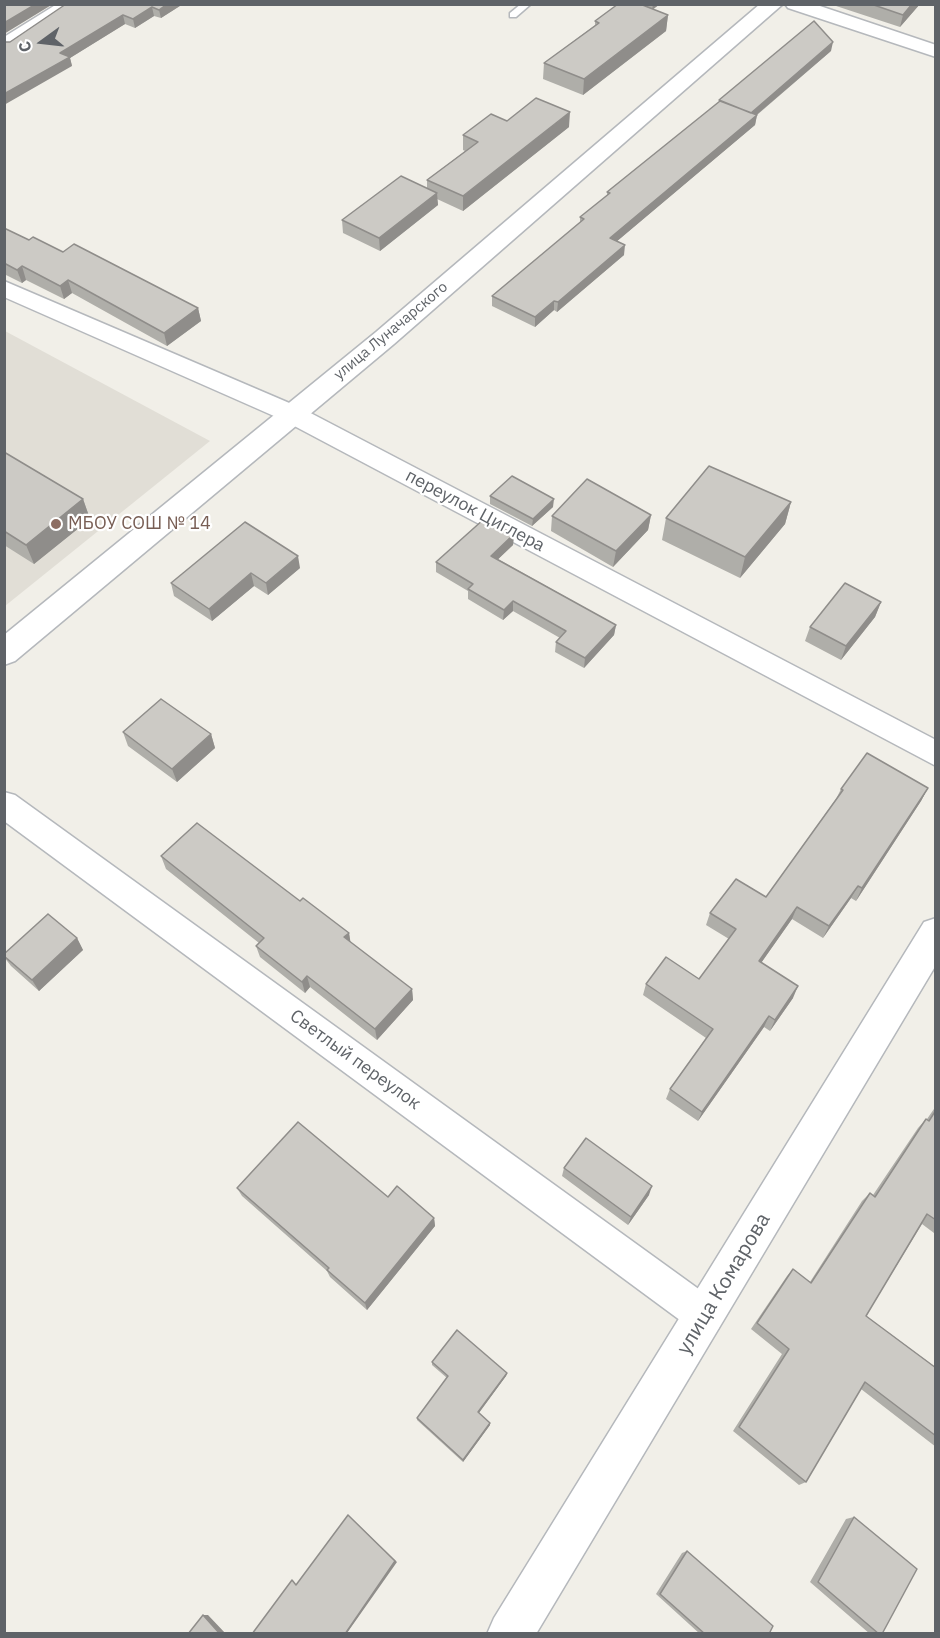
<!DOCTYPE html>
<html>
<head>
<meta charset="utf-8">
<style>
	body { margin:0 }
	#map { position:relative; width:940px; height:1638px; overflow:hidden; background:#f1efe8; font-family:"IBM Plex Sans",sans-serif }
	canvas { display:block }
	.frame { position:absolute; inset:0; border:6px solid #5f6368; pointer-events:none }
	.north { position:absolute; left:12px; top:12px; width:60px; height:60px; -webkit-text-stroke:4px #fff; paint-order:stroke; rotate:255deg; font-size:16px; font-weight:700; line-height:24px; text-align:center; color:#5f6368 }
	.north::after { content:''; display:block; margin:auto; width:21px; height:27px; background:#5f6368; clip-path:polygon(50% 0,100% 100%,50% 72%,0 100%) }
</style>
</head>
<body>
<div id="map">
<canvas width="940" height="1638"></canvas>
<div class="frame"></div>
<div class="north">С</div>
</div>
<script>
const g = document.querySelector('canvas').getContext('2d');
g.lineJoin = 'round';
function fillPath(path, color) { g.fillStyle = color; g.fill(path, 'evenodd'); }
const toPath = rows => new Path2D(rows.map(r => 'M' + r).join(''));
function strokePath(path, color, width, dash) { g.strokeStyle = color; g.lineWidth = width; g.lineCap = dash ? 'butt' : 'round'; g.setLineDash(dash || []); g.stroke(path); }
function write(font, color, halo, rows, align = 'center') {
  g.font = font + ' "IBM Plex Sans",sans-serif'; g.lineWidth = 4.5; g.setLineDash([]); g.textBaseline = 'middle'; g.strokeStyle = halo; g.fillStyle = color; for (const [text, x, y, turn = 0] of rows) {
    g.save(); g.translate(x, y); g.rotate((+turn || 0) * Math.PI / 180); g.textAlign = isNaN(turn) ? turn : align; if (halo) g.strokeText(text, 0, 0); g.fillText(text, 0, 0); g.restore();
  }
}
const education = toPath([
	[5,331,210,441,5,606]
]);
const service = toPath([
	[521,4,531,4,516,17,510,17,510,13,521,4]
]);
const minor = toPath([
	[57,4,80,4,11,49,4,50,4,37,57,4],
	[785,4,814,4,936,45,936,57,788,8,785,4],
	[4,281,301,408,936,740,936,766,283,420,4,297,4,281],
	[4,792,15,795,718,1303,724,1316,718,1329,705,1335,692,1329,4,821,4,792]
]);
const tertiary = toPath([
	[760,4,783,4,394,344,15,661,4,665,4,635,376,332,760,4],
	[936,918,936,965,536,1634,487,1634,494,1618,924,922,936,918]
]);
const wall = toPath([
	[66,4,183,4,161,18,154,16,135,28,125,24,70,58,72,66,10,42],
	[618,4,660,4,653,9,668,15,666,31,583,95,543,79,544,63,595,25,595,21],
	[830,4,920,4,900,27],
	[831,51,757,115,755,125,617,241,624,255,557,312,554,310,535,327,492,306,492,296,580,223,580,217,607,195,607,192,719,102,719,100],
	[507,121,569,127,463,211,437,199,438,205,380,251,343,233,342,220,427,189,427,180,465,151,463,150,463,135],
	[4,228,29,240,63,252,198,308,201,321,167,346,72,293,64,299,26,280,22,283,4,274],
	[4,452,83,499,90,519,34,564,4,545],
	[490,496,553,507,532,526,490,504],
	[791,502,785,524,740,578,662,540,666,518],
	[651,515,648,530,613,567,551,531,552,516],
	[514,534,513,545,498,559,616,625,614,635,584,668,555,652,556,642,560,638,513,611,503,620,468,599,468,591,436,572,436,562],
	[300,568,268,595,254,586,212,621,174,596,171,583],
	[881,602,875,617,841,660,805,641,810,627],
	[123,732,211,734,215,748,177,782,128,746],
	[928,788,921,801,856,901,851,898,823,938,792,919,761,963,793,998,770,1031,764,1027,698,1121,666,1099,670,1089,706,1038,643,995,646,984,699,979,729,939,706,925,710,913,766,897,836,799,841,789],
	[161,856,300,901,349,933,350,942,412,989,413,1000,377,1040,310,987,305,993,260,957,256,946,259,943,166,869],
	[77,938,83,950,39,991,11,966,4,957,4,954],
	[936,1106,936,1231,934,1233,922,1224,866,1316,934,1366,936,1363,936,1447,861,1389,806,1482,799,1485,733,1431,782,1354,751,1329,787,1276,793,1269,810,1282,862,1201,870,1193,873,1195,918,1128,926,1119,927,1119],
	[564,1168,649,1195,628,1225,562,1176],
	[237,1188,388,1197,434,1218,435,1226,367,1310,330,1277,327,1271,242,1196],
	[432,1362,507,1373,506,1376,479,1413,490,1425,463,1462,417,1420,417,1418,447,1378,432,1365],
	[854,1517,882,1634,870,1634,810,1582,846,1519],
	[687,1551,769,1634,700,1634,656,1594,682,1553]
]);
const shadedWall = toPath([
	[36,4,53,4,4,34,4,23],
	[167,4,183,4,161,18,159,10],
	[653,4,660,4,652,10],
	[912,4,920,4,900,27,903,15],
	[152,7,154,16,135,28,133,19],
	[123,15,125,24,70,58,72,66,4,105,4,94,60,53],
	[668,15,666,31,583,95,584,79],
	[833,42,831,51,754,117,757,115,755,125,609,248,610,238,751,113],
	[570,112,569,127,463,211,463,196],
	[437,193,438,205,380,251,379,238],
	[625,245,624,255,557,312,558,302],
	[22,266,26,280,22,283,17,270],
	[68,280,72,293,64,299,60,286],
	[554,301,554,310,535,327,535,317],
	[198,308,201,321,167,346,164,333],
	[83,499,90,519,34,564,26,545],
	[554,499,553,507,532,526,533,519],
	[791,502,785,524,740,578,745,557],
	[651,515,648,530,613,567,616,551],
	[514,534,513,545,491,566,491,556],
	[298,556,300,568,268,595,266,583],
	[251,573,254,586,212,621,209,609],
	[513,601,513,611,503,620,504,610],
	[881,602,875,617,841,660,846,646],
	[616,625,614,635,584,668,585,658],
	[211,734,215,748,177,782,172,769],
	[928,788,921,801,856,901,862,888],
	[858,886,851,898,823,938,829,926],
	[797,907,792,919,754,973,759,961],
	[349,933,351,945,344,937],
	[77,938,83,950,39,991,32,980],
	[307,976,310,987,305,993,302,982],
	[798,986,793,998,770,1031,775,1020],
	[412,989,413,1000,377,1040,375,1029],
	[769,1016,764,1027,698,1121,702,1112],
	[652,1186,649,1195,628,1225,631,1217],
	[434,1218,435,1226,367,1310,365,1303],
	[507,1373,506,1376,478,1414,478,1412],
	[490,1423,490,1425,463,1462,463,1460],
	[348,1515,397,1562,347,1633,347,1634,345,1634],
	[203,1615,208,1615,226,1634,220,1634]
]);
const building = toPath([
	[4,4,36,4,4,23,4,4],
	[66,4,167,4,159,10,152,7,133,19,123,15,60,53,70,57,4,94,4,42,10,42,66,4],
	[618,4,640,4,668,15,584,79,544,63,599,23,595,21,618,4],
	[871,4,912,4,903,15,871,4],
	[814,21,833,42,751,113,719,100,814,21],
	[536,98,570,112,463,196,427,180,478,142,463,135,491,114,507,121,536,98],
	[720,101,757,115,610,238,625,245,558,302,554,301,535,317,492,296,584,219,580,217,610,193,607,192,720,101],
	[401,176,437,193,379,238,342,220,401,176],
	[4,228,29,240,33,237,63,252,74,244,198,308,164,333,68,280,60,286,22,266,17,270,4,263,4,228],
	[4,452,83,499,26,545,4,531,4,452],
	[709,466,791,502,745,557,666,518,709,466],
	[512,476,554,499,533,519,490,496,512,476],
	[587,479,651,515,616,551,552,516,587,479],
	[484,519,514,534,491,556,616,625,585,658,556,642,566,631,513,601,504,610,468,589,473,584,436,562,484,519],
	[245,522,298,556,266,583,251,573,209,609,171,583,245,522],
	[845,583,881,602,846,646,810,627,845,583],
	[161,699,211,734,172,769,123,732,161,699],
	[867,753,928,788,862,888,858,886,829,926,797,907,759,961,798,986,775,1020,769,1016,702,1112,670,1089,713,1029,646,984,666,957,699,979,736,929,710,913,736,879,766,897,843,790,841,789,867,753],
	[197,823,300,901,303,898,349,933,344,937,412,989,375,1029,307,976,302,982,256,946,264,938,161,856,197,823],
	[48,914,77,938,32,980,4,956,4,954,48,914],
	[936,1110,936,1220,927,1214,866,1316,936,1368,936,1436,865,1382,806,1482,739,1427,789,1349,757,1323,793,1269,811,1283,870,1193,875,1197,926,1119,929,1121,936,1110],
	[298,1122,388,1197,397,1186,434,1218,365,1303,327,1270,329,1268,237,1188,298,1122],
	[586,1138,652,1186,631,1217,564,1168,586,1138],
	[457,1330,507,1373,478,1412,490,1423,463,1460,417,1418,448,1376,432,1362,457,1330],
	[348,1515,395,1561,345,1634,252,1634,292,1580,296,1585,348,1515],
	[854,1517,917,1569,882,1634,879,1634,818,1582,854,1517],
	[687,1551,773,1626,769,1634,705,1634,660,1594,687,1551],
	[203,1615,220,1634,188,1634,203,1615]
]);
const markers = [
	[56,524,6,"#8d6e63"]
];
const farStreetnames = [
	["улица Луначарского",391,331,-40]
];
const streetNames = [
	["переулок Циглера",475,511,28],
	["Светлый переулок",355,1060,36]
];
const educationNames = [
	["МБОУ СОШ № 14",68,524]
];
const nearStreetnames = [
	["улица Комарова",724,1284,-59]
];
fillPath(education, '#e1ded6');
strokePath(service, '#b5b8bc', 3);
strokePath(minor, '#b5b8bc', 3);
strokePath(tertiary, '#b5b8bc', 3);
fillPath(service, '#fff');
fillPath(minor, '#fff');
fillPath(tertiary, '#fff');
fillPath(wall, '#afaea9');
fillPath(shadedWall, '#8f8d8a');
fillPath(building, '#cccac5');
strokePath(building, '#8f8d8a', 1.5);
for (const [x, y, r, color] of markers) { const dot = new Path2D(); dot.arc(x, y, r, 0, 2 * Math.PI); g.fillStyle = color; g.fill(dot); strokePath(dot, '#fff', 2); }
write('15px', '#5f6368', '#fff', farStreetnames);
write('18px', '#5f6368', '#fff', streetNames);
write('18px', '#785e54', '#fff', educationNames, 'left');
write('21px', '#5f6368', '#fff', nearStreetnames);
</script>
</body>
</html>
